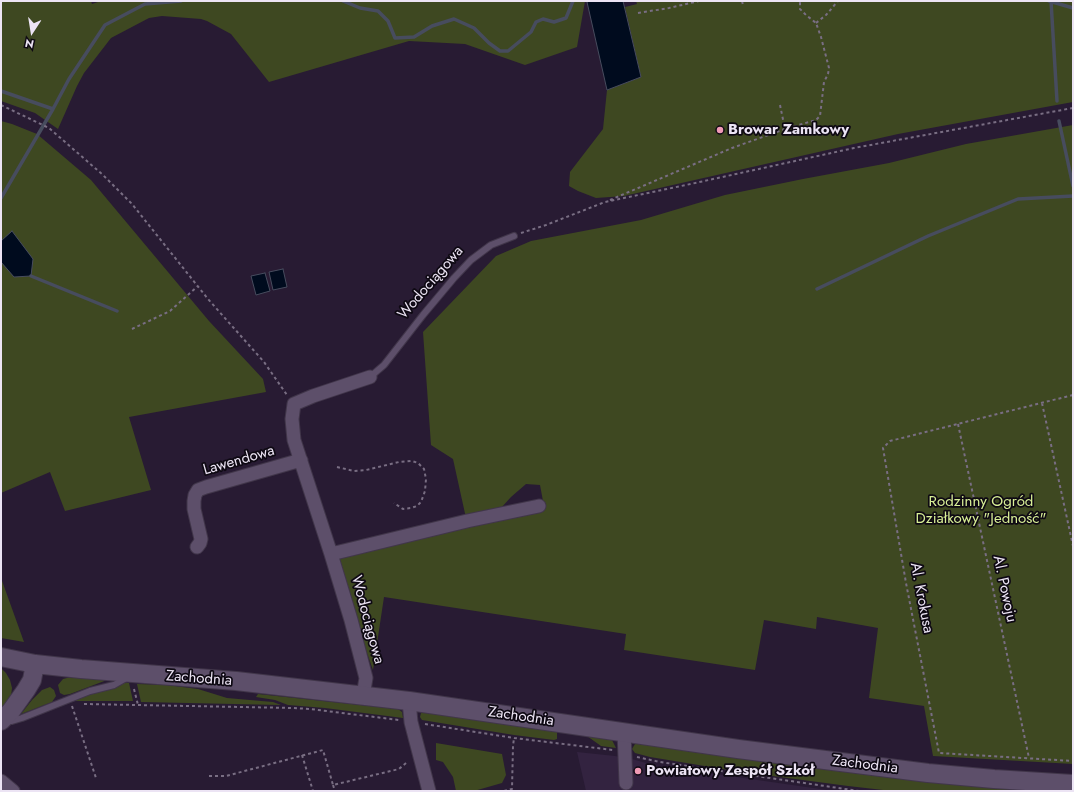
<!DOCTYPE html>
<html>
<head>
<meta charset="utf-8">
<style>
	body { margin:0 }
	#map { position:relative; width:1074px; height:792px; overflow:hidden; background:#281b33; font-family:Jost,sans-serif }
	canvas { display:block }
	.frame { position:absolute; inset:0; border:2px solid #ece4f4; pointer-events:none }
	.north { position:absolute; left:12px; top:12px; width:40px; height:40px; -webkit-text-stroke:3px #0e0913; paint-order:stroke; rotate:192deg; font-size:11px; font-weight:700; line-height:16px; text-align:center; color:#ece4f4 }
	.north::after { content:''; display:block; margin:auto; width:14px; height:18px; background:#ece4f4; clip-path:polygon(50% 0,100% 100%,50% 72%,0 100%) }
</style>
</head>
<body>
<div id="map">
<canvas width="1074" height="792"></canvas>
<div class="frame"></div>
<div class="north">N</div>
</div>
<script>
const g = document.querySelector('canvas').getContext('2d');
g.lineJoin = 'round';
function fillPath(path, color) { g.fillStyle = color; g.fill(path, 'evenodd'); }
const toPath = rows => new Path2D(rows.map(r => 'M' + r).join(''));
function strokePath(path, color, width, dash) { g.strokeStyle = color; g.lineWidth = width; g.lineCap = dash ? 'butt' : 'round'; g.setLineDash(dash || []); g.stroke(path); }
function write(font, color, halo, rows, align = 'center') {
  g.font = font + ' Jost,sans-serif'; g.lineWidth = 3.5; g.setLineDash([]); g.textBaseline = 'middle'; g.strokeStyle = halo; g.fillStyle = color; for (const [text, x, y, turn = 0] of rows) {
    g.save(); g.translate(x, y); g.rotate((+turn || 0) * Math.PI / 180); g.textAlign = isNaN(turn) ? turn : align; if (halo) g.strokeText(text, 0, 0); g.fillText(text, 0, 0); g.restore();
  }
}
const built = toPath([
	[577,752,615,756,632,759,653,765,834,791,586,791]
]);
const green = toPath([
	[1,1,91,1,92,4,101,1,585,1,577,47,525,65,465,44,409,41,269,82,231,34,207,21,201,19,162,16,149,18,111,38,84,73,77,86,58,129,35,113,1,101],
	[636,1,1073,1,1073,102,898,134,624,196,596,198,578,191,569,186,570,172,603,129,607,90,641,77,625,7,637,4],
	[1,121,12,124,37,134,91,180,209,321,263,379,266,392,129,417,151,490,65,511,50,472,1,493],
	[1073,125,1073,764,933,756,924,706,869,698,878,628,817,617,816,629,764,620,755,670,624,650,626,634,384,597,373,670,337,569,340,557,367,549,543,511,543,501,540,485,526,484,511,497,501,508,466,518,453,459,431,445,423,332,496,256,531,241,641,220,725,195,803,179,889,163,966,144],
	[1,578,24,642,1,638],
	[1,668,6,673,10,680,12,688,11,696,1,709],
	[71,677,107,680,70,694,64,695,60,693,58,685,63,679],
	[120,682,129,683,133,701,71,701],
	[137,684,167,685,198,689,227,698,273,702,281,705,141,702],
	[50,687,54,690,56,696,52,702,21,714,32,700,42,690],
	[258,694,398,709,402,712,403,718,325,708,288,705,275,700,256,697],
	[424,710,557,730,557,739,554,740,514,735,422,720,420,717,421,713],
	[587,736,612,740,616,748,601,746],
	[640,741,1073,791,892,791,848,786,735,771,650,757,635,753,632,749,635,744],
	[436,743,502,754,506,775,502,783,474,791,456,791,453,777,443,762,436,760]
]);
const water = toPath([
	[589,1,623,1,641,77,607,90,587,2,589,1],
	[12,231,33,259,31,276,14,277,1,262,1,241,12,231],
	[283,269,287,287,273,290,269,272,283,269],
	[265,273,270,291,256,295,251,276,265,273]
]);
const stream = toPath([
	[343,1,360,8,378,11,388,21,395,38,414,37,432,26,454,19,474,28,489,43,500,51,508,51,531,32,536,22,543,19,554,22,566,18,573,1],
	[1049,1,1073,8],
	[1051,1,1057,101],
	[1,91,53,109],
	[1059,121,1073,186],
	[1,198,53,109,69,79,105,25,145,4,181,1],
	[31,276,117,311],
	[817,289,928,236,1018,199,1073,196]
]);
const path = toPath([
	[742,1,743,5],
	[638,13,669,8,699,1],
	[816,23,826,15,838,1],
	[1,105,49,128,103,175,132,204,208,299,264,362,287,395],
	[780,105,785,129],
	[610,200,732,148,785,129,816,120,820,116,824,82,828,74,829,68,821,37,816,23,806,15,800,9,800,1],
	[521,233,546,225,605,202,686,185,854,148,1073,108],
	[132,329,170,311,198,286],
	[1073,395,890,441,883,448,906,583,939,753,1073,761],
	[1042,403,1073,546],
	[958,424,1029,758],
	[337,467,354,471,366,470,399,462,412,461,418,463,424,469,426,479,425,491,421,502,417,506,411,508,403,509,394,503],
	[134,689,138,705],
	[84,704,293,708,310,709,399,720],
	[72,706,96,778],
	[425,724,514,738,613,750],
	[302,755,313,791],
	[637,757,660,762,859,791],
	[209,776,226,776,323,750,333,785,399,769,406,763],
	[333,785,335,791],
	[504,791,512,789,513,746,514,738]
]);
const lane = toPath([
	[370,377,384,365,423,315,454,278,471,260,491,245,514,236],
	[7,721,12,721,22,718,90,691,114,685,128,677]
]);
const street = toPath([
	[197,547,200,543,201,539,194,509,194,501,195,495,198,490,206,487,301,460],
	[331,554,467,521,539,506],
	[363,696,366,678,351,620,331,554,294,440,292,419,294,404,313,396,370,377],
	[409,701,411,722,429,791],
	[624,732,626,783],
	[1,781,13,791]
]);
const secondary = toPath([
	[1,657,35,664,81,669,236,681,409,701,738,749,928,773,994,779,1073,784],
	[1,721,11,711,26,690,32,680,35,664]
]);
const markers = [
	[720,130,4,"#f09ab5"],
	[638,771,4,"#f09ab5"]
];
const poiNames = [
	["Browar Zamkowy",728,130],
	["Powiatowy Zespół Szkół",646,771]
];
const streetNames = [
	["Wodociągowa",431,283,-49],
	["Lawendowa",239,461,-16],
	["Al. Powoju",1004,589,78],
	["Al. Krokusa",921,598,79],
	["Wodociągowa",367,620,75],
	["Zachodnia",199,679,4],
	["Zachodnia",521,717,8],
	["Zachodnia",865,765,7]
];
const parkNames = [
	["Rodzinny Ogród",981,502],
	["Działkowy \"Jedność\"",981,519]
];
fillPath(built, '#332340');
fillPath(green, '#3e4821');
fillPath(water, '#000b1e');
strokePath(water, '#474c5e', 1);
strokePath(stream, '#474c5e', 3.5);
strokePath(lane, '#41364a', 8);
strokePath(street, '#41364a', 15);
strokePath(secondary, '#41364a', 20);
strokePath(path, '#796e83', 2, [3, 3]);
strokePath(lane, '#5d4f6a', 6);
strokePath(street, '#5d4f6a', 13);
strokePath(secondary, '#5d4f6a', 18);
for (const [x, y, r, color] of markers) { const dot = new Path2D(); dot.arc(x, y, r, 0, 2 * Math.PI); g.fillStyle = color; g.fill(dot); strokePath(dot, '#0e0913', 1.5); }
write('bold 15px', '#ece4f4', '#0e0913', poiNames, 'left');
write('15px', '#ece4f4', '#0e0913', streetNames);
write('15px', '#d9f097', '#0e0913', parkNames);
</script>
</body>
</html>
